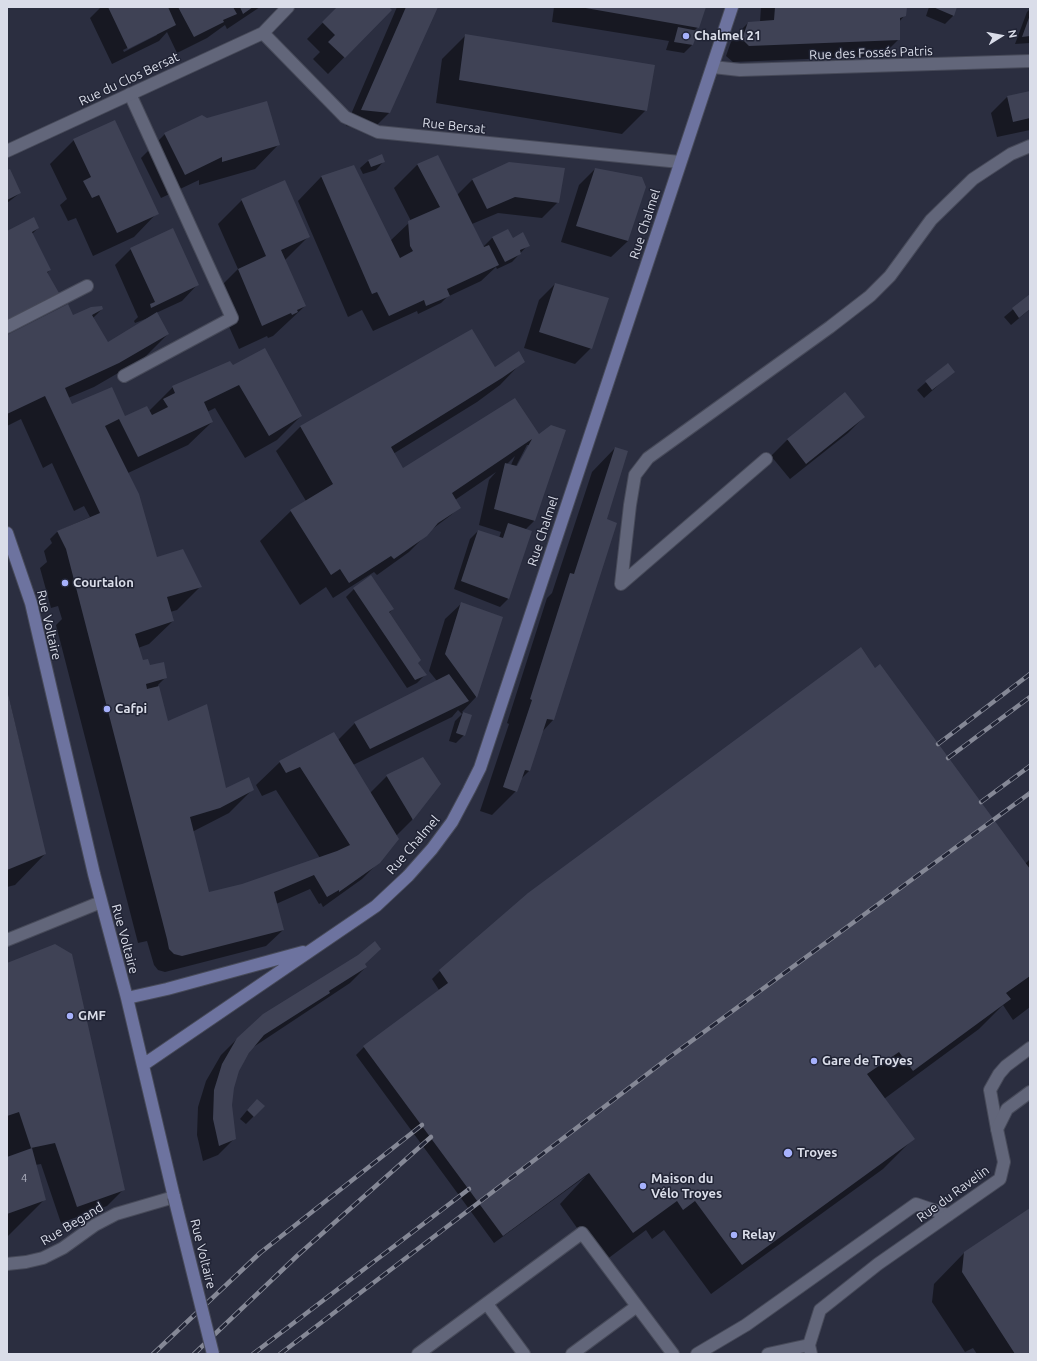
<!DOCTYPE html>
<html>
<head>
<meta charset="utf-8">
<style>
	body { margin:0 }
	#map { position:relative; width:1037px; height:1361px; overflow:hidden; background:#2b2e40; font-family:Ubuntu,sans-serif }
	canvas { display:block }
	.frame { position:absolute; inset:0; border:8px solid #dadde9; pointer-events:none }
	.north { position:absolute; left:981px; top:16px; width:40px; height:40px; -webkit-text-stroke:3px #212435; paint-order:stroke; rotate:79deg; font-size:11px; font-weight:700; line-height:16px; text-align:center; color:#dadde9 }
	.north::after { content:''; display:block; margin:auto; width:14px; height:18px; background:#dadde9; clip-path:polygon(50% 0,100% 100%,50% 72%,0 100%) }
</style>
</head>
<body>
<div id="map">
<canvas width="1037" height="1361"></canvas>
<div class="frame"></div>
<div class="north">N</div>
</div>
<script>
const g = document.querySelector('canvas').getContext('2d');
g.lineJoin = 'round';
function fillPath(path, color) { g.fillStyle = color; g.fill(path, 'evenodd'); }
const toPath = rows => new Path2D(rows.map(r => 'M' + r).join(''));
function strokePath(path, color, width, dash) { g.strokeStyle = color; g.lineWidth = width; g.lineCap = dash ? 'butt' : 'round'; g.setLineDash(dash || []); g.stroke(path); }
function write(font, color, halo, rows, align = 'center') {
  g.font = font + ' Ubuntu,sans-serif'; g.lineWidth = 3; g.setLineDash([]); g.textBaseline = 'middle'; g.strokeStyle = halo; g.fillStyle = color; for (const [text, x, y, turn = 0] of rows) {
    g.save(); g.translate(x, y); g.rotate((+turn || 0) * Math.PI / 180); g.textAlign = isNaN(turn) ? turn : align; if (halo) g.strokeText(text, 0, 0); g.fillText(text, 0, 0); g.restore();
  }
}
const shadow = toPath([
	[101,7,260,7,227,29,225,25,207,38,177,53,167,32,159,41,112,64,90,18],
	[157,33,157,35,124,52,123,50],
	[338,7,388,7,390,10,328,74,313,59,320,52,307,39],
	[397,7,437,7,389,113,373,129,346,126],
	[554,7,705,7,698,27,694,31,692,45,684,53,666,50,669,41,552,22],
	[761,7,906,7,905,15,899,22,899,39,882,56,733,62,726,56,732,39,748,23,760,22],
	[929,7,956,7,953,16,945,24,926,16],
	[1030,9,1030,43,1015,44,1027,12],
	[466,35,646,110,622,134,436,103,442,59],
	[1030,92,1030,130,997,137,991,113,1007,97],
	[165,134,278,145,255,169,199,185,199,180,161,198,141,158],
	[74,140,157,213,134,237,93,256,76,218,68,221,60,205,67,199,50,164],
	[368,161,383,162,376,170,363,174,360,168],
	[509,163,558,202,542,218,498,213,472,224,483,247,492,238,507,231,512,239,528,245,512,262,497,269,496,267,481,281,447,297,441,303,418,314,417,311,373,331,362,310,348,317,298,201,321,177,353,167,390,241,411,221,394,188,418,164,457,195,472,180],
	[595,169,628,241,611,257,561,242,579,185],
	[7,171,20,193,7,203],
	[242,200,308,237,284,261,305,306,273,336,268,338,267,336,239,349,214,293,238,269,218,224],
	[38,228,32,234,50,270,47,273,58,293,42,309,7,327,7,232],
	[131,249,198,284,182,301,156,313,168,334,144,358,94,387,68,398,71,405,124,418,149,411,173,387,232,367,301,416,277,440,245,458,215,408,207,412,212,422,188,445,128,473,156,558,200,587,177,610,170,612,173,621,149,644,138,648,142,662,166,677,158,685,167,722,226,790,252,790,229,813,192,832,208,893,242,885,320,858,276,790,262,796,256,785,280,762,338,740,355,723,437,681,429,671,445,619,462,603,502,618,476,697,462,712,471,716,464,735,456,743,449,741,455,721,462,714,458,710,452,717,353,765,370,793,387,776,440,784,412,820,396,836,379,862,362,879,323,907,321,903,319,904,310,889,276,904,283,930,266,946,165,972,158,970,154,965,147,941,138,943,56,625,62,619,58,606,51,608,40,568,47,562,44,551,52,543,50,539,58,531,90,517,84,506,74,511,52,463,43,468,21,419,7,426,7,336,102,309,93,318,107,344,148,318,135,323,134,321,138,317,115,265],
	[555,284,591,348,575,364,524,348,539,300],
	[1030,295,1030,309,1011,325,1004,317],
	[472,331,495,368,523,361,500,385,477,402,393,454,403,469,538,435,534,521,525,530,508,599,500,607,454,589,470,539,478,531,499,538,501,532,479,525,489,480,496,472,455,500,459,508,451,515,431,530,409,552,377,575,374,572,333,598,326,587,300,605,260,541,291,511,306,501,276,451,300,427],
	[527,445,530,445,516,471,514,470],
	[515,456,511,465,507,464],
	[947,364,953,372,924,398,917,390],
	[864,417,848,433,790,479,771,456,787,440],
	[615,448,605,520,553,720,542,732,529,771,521,779,516,791,492,815,480,811,509,724,507,723,547,598,552,593,592,472],
	[354,589,393,609,388,614,425,675,417,683,407,688,346,597],
	[875,669,1025,864,1030,859,1030,1007,1013,1020,1003,1005,979,1029,884,1099,913,1139,883,1169,711,1294,664,1230,652,1239,646,1230,602,1263,560,1204,586,1176,494,1243,356,1055,364,1047,439,990,432,979,440,971],
	[7,689,45,854,15,885,7,887],
	[7,964,123,1190,107,1206,61,1223,41,1164,35,1165,45,1199,7,1237],
	[364,964,366,967,350,983,252,1048,238,1071,233,1087,231,1105,235,1138,218,1155,203,1161,197,1135,198,1107,206,1081,221,1055,238,1038],
	[249,1108,254,1116,246,1124,240,1119],
	[1030,1210,1030,1354,977,1354,973,1348,965,1352,932,1302,934,1284,964,1253]
]);
const building = toPath([
	[108,7,168,7,176,25,128,49],
	[178,7,233,7,237,14,223,20,224,22,194,37],
	[240,7,253,7,243,14],
	[337,7,389,7,392,10,345,58,328,42,335,35,322,22],
	[406,7,438,7,390,113,361,110],
	[580,7,706,7,699,28],
	[775,7,907,7,906,16,900,18,900,40,749,46,742,39,748,22,774,20],
	[933,7,957,7,954,16],
	[1030,15,1030,36,1022,37],
	[678,27,698,31,693,45,674,42],
	[465,34,655,65,647,111,459,80],
	[1030,91,1030,118,1013,122,1007,96],
	[267,101,280,145,222,162,222,157,185,175,164,133,202,115,207,118],
	[115,120,159,214,117,233,99,195,92,198,83,181,91,177,73,139],
	[382,154,385,162,371,167,368,160],
	[438,155,484,247,489,245,499,265,447,289,450,296,426,306,424,300,389,316,377,292,372,294,321,176,354,165,400,258,413,251,410,246,408,221,440,207,417,164],
	[509,162,565,168,559,203,515,197,487,209,472,179],
	[595,168,642,177,646,187,628,241,576,226],
	[10,169,21,193,7,200,7,170],
	[285,180,310,237,281,250,306,306,297,310,298,312,292,315,291,313,262,326,238,269,266,256,241,199],
	[34,217,39,228,32,232,51,270,47,272,59,293,7,320,7,231],
	[173,228,199,285,151,308,150,304,155,302,130,248],
	[508,229,513,238,523,232,530,246,520,250,521,254,505,262,492,237],
	[555,283,609,298,592,349,539,332],
	[1030,294,1030,309,1019,318,1012,308],
	[68,304,73,315,91,307,102,306,103,309,92,315,108,342,157,312,169,334,119,363,65,388,72,404,112,387,125,416,147,406,152,415,168,407,163,399,175,393,172,386,230,361,233,365,265,348,302,416,269,436,239,385,204,402,213,422,138,457,119,419,105,426,139,494,157,557,183,549,202,587,167,597,174,621,135,634,143,660,148,659,150,665,164,662,167,678,146,684,147,689,159,686,168,721,207,704,226,788,249,777,254,790,220,808,190,817,209,892,242,884,337,851,350,845,300,767,286,773,279,761,334,732,399,839,380,863,339,892,339,890,327,897,314,875,274,892,284,930,182,956,174,954,169,949,167,939,66,549,57,531,100,513,45,396,7,414,7,335],
	[472,329,495,367,519,351,525,362,502,378,391,447,403,468,515,398,539,434,551,425,566,430,535,521,494,509,505,463,517,466,532,439,452,493,461,508,438,523,427,536,394,559,391,556,349,583,340,569,331,575,290,510,333,484,300,426],
	[948,363,955,372,932,390,925,381],
	[845,392,865,417,806,464,787,439],
	[615,447,628,451,607,519,617,523,554,720,547,719,530,771,525,770,517,792,503,787,532,700,530,699,570,573,574,574],
	[508,523,532,531,509,599,461,581,478,530,503,538],
	[371,575,394,609,389,612,421,660,418,663,427,675,415,680,353,588],
	[461,602,503,617,477,698,445,654],
	[861,647,875,668,880,664,1030,869,1030,976,1006,993,1011,999,913,1071,899,1052,867,1074,915,1139,742,1265,695,1201,683,1210,677,1201,633,1233,589,1173,503,1236,363,1046,448,983,439,970,528,893],
	[449,674,469,701,370,749,354,722],
	[7,689,46,854,7,870],
	[463,712,472,715,465,736,456,733],
	[423,757,441,784,413,820,386,775],
	[375,941,381,949,365,964,367,967,329,991,330,993,264,1035,249,1053,239,1071,234,1088,232,1105,236,1139,219,1146,213,1119,214,1090,222,1064,237,1038,263,1014,358,955],
	[55,944,72,954,125,1190,77,1207,55,1143,31,1148,19,1112,7,1116,7,963],
	[257,1099,265,1106,254,1117,247,1110],
	[32,1148,46,1200,7,1214,7,1157],
	[1030,1208,1030,1354,1015,1354,962,1272,964,1252]
]);
const lane = toPath([
	[124,376,232,318,130,94],
	[766,459,621,584,630,505,635,475,648,458,830,327,870,296,890,276,931,220,973,179,1011,154,1030,146],
	[997,1129,990,1090,999,1074,1006,1066,1030,1048],
	[487,1304,524,1354],
	[418,1354,582,1233,673,1354],
	[572,1354,637,1306],
	[697,1354,746,1325,916,1204,948,1215],
	[768,1354,809,1345]
]);
const street = toPath([
	[263,33,345,117,378,132,680,162],
	[713,67,740,70,1030,61],
	[7,151,263,33,288,7],
	[7,327,87,286],
	[7,940,101,902],
	[7,1264,26,1262,43,1258,63,1248,95,1225,116,1214,174,1197],
	[811,1354,809,1345,820,1310,878,1264,1000,1179,1004,1162,997,1129,1007,1109,1030,1092]
]);
const secondary = toPath([
	[7,533,31,603,94,874,127,998,174,1197],
	[127,998,167,989,303,952],
	[143,1065,376,906,408,876,432,849,452,822,469,790,480,768,732,7]
]);
const rail = toPath([
	[938,744,1030,674],
	[948,758,1030,697],
	[981,802,1030,766],
	[153,1354,260,1253,422,1125],
	[194,1354,298,1255,431,1137],
	[253,1354,469,1189],
	[280,1354,667,1059,1030,793]
]);
const secondaryBridge = toPath([
	[174,1197,213,1354]
]);
const markers = [
	[686,36,4,"#a6b1fc"],
	[65,583,4,"#a6b1fc"],
	[107,709,4,"#a6b1fc"],
	[70,1016,4,"#a6b1fc"],
	[814,1061,4,"#a6b1fc"],
	[788,1153,5,"#a6b1fc"],
	[643,1186,4,"#a6b1fc"],
	[734,1235,4,"#a6b1fc"]
];
const numberNames = [
	["4",24,1178]
];
const poiNames = [
	["Chalmel 21",694,36],
	["Courtalon",73,583],
	["Cafpi",115,709],
	["GMF",78,1016],
	["Gare de Troyes",822,1061],
	["Troyes",797,1153],
	["Maison du",651,1179],
	["Vélo Troyes",651,1194],
	["Relay",742,1235]
];
const streetNames = [
	["Rue des Fossés Patris",871,53,-2],
	["Rue du Clos Bersat",129,79,-25],
	["Rue Bersat",454,126,6],
	["Rue Chalmel",645,224,-72],
	["Rue Chalmel",543,531,-72],
	["Rue Voltaire",49,625,77],
	["Rue Chalmel",413,845,-49],
	["Rue Voltaire",125,939,75],
	["Rue du Ravelin",953,1194,-36],
	["Rue Begand",72,1224,-31],
	["Rue Voltaire",203,1254,76]
];
fillPath(shadow, '#0007');
fillPath(building, '#3f4255');
strokePath(lane, '#474a59', 14);
strokePath(street, '#474a59', 14);
strokePath(secondary, '#474a59', 14);
strokePath(lane, '#62667a', 12);
strokePath(street, '#62667a', 12);
strokePath(secondary, '#6d739f', 12);
strokePath(rail, '#858896', 4.5);
strokePath(rail, '#212435', 3, [9]);
strokePath(secondaryBridge, '#474a59', 14, []);
strokePath(secondaryBridge, '#6d739f', 12);
for (const [x, y, r, color] of markers) { const dot = new Path2D(); dot.arc(x, y, r, 0, 2 * Math.PI); g.fillStyle = color; g.fill(dot); strokePath(dot, '#212435', 1.5); }
write('11px', '#b3b6c4', null, numberNames);
write('bold 13px', '#dadde9', '#212435', poiNames, 'left');
write('13px', '#dadde9', '#212435', streetNames);
</script>
</body>
</html>
